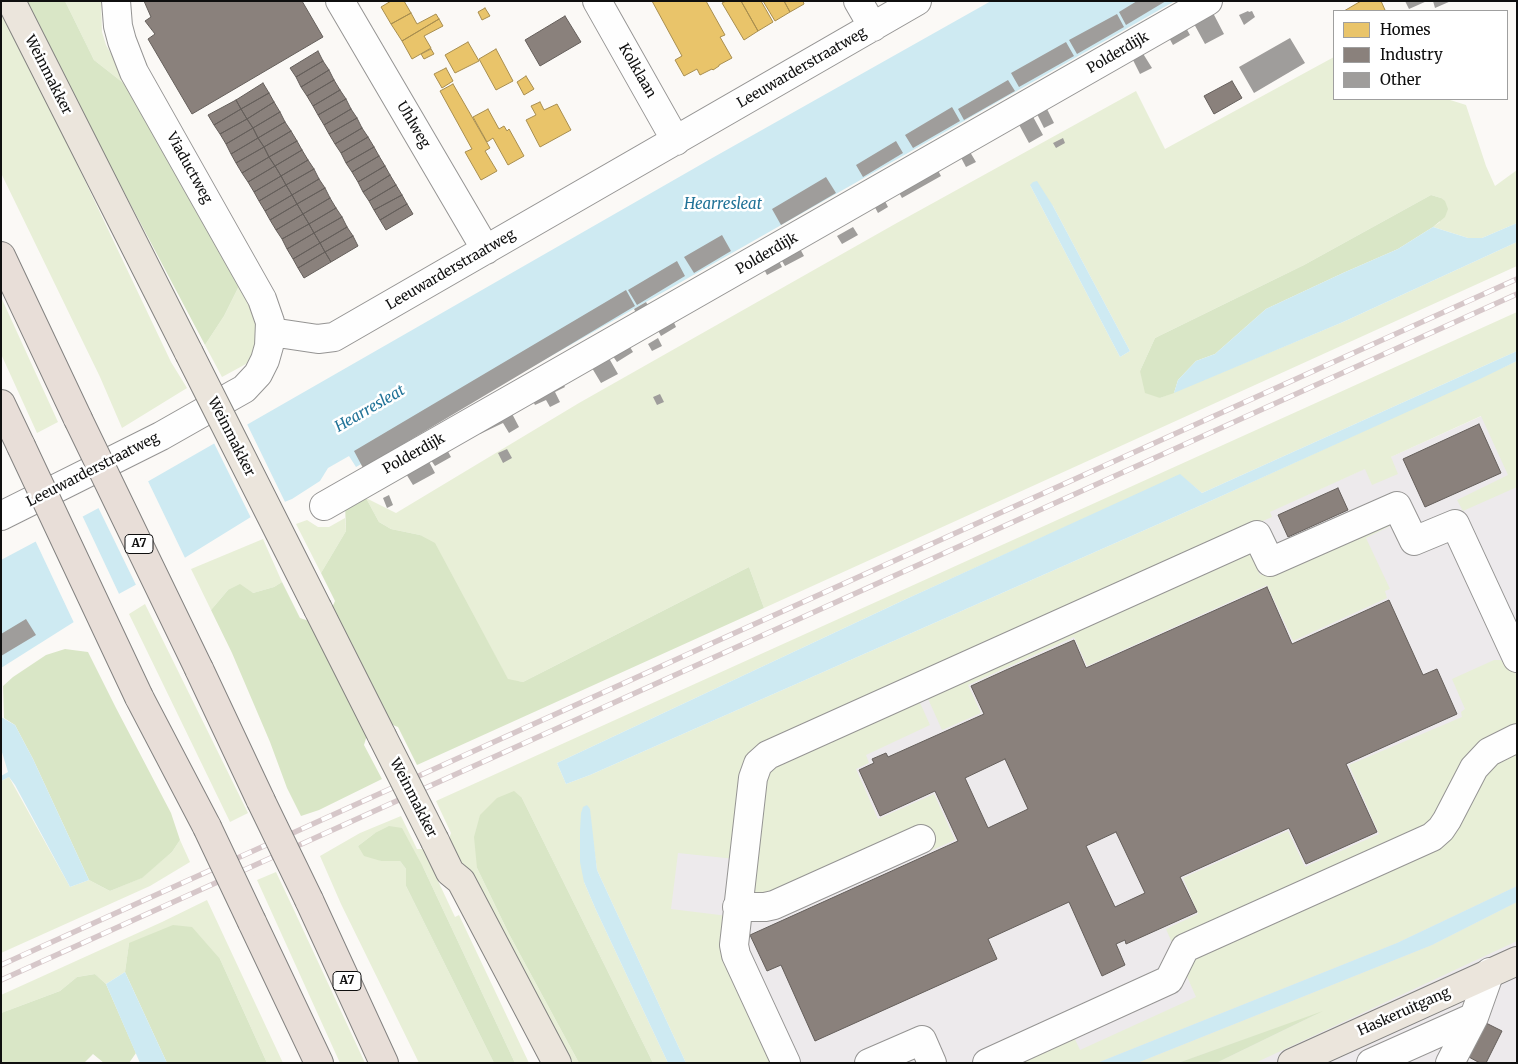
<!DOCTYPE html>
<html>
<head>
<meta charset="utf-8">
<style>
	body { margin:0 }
	#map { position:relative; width:1518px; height:1064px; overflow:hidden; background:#fbf9f6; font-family:Merriweather,serif }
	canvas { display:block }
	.frame { position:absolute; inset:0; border:2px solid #0f0f0f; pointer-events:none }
	.legend { position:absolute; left:1333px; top:10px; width:175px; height:90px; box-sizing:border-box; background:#fff; border:1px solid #9f9f9f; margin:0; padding:6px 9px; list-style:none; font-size:15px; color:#0f0f0f }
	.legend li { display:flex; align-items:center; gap:10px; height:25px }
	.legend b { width:25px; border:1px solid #9f9f9f }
</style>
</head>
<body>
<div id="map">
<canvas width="1518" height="1064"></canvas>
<div class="frame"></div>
<ul class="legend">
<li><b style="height:14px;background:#e9c46a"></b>Homes</li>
<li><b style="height:14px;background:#8a817c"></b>Industry</li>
<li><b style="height:14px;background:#9f9d9b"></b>Other</li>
</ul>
</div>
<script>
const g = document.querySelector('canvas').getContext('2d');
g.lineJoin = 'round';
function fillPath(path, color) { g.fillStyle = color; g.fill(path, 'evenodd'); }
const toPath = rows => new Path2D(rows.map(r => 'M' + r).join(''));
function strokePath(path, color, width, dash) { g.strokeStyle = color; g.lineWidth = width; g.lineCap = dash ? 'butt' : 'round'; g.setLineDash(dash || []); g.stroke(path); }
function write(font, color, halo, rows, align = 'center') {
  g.font = font + ' Merriweather,serif'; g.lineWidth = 5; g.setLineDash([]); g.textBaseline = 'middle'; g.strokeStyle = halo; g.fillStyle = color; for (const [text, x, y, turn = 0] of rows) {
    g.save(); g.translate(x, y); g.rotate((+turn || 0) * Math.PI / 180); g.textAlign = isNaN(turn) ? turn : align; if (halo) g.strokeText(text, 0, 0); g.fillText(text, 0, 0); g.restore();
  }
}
const industrial = toPath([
	[1517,400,1517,1063,705,1063,610,809]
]);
const green = toPath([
	[65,1,101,1,102,32,106,45,131,89,94,60],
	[1,4,171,362,187,388,122,428,100,377,1,173],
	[1334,57,1334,99,1447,99,1466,105,1486,166,1495,186,1517,170,1517,223,1482,238,1468,238,1433,227,1440,222,1441,198,1431,195,1304,265,1155,338,1140,371,1160,398,1343,322,1517,242,1517,266,764,608,749,567,523,682,508,680,486,639,420,535,391,529,379,522,366,498,396,513,579,403,895,224,1136,91,1165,149],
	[1030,185,1053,206,1130,351,1120,357],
	[240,284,256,316,257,339,254,353,246,364,222,377,205,345,224,316],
	[1,297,58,422,37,433,1,354],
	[1517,312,1517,351,1202,493,1180,475,904,600,557,763,566,784,590,775,1206,503,1517,361,1517,487,1463,511,1457,500,1508,475,1481,416,1391,457,1398,474,1372,485,1365,469,1270,512,1272,517,1048,615,773,743,735,859,678,853,671,909,728,916,776,1063,686,1063,597,870,593,841,584,882,596,910,668,1063,653,1063,522,798,477,868,509,934,579,1063,564,1063,448,842,451,833,436,801],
	[345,518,346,531,321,573,296,524,307,520,318,527,329,527],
	[1378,521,1390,526,1366,538,1390,589,1385,591,1387,598,1293,641,1267,585,1087,666,1074,637,968,685,981,713,942,730,925,692,1240,550,1251,556,1260,575],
	[263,539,282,582,274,587,253,593,228,590,211,610,191,569],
	[145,604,248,813,230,822,129,614],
	[1494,660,1500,660,1506,662,1513,668,1517,677,1517,730,1434,824,1173,945,1166,929,1198,914,1183,878,1288,831,1305,867,1379,834,1349,765,1462,717,1461,712,1465,709,1452,679],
	[917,696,930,725,866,755,869,763,856,769,878,819,934,794,955,840,930,851,921,833,785,895,753,896,763,771],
	[1517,748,1517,886,1397,943,1097,1063,1011,1063,1073,1035,1080,1050,1196,997,1186,974,1195,953,1430,847,1480,774],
	[9,777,70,887,89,880,110,891,141,878,172,852,180,840,190,862,150,886,1,953,1,781],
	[401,816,417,849,423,849,455,917,459,915,529,1063,515,1063,423,867,375,833,358,846,381,861,400,861,406,869,406,886,494,1063,419,1063,341,904,320,856,360,833],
	[276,872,293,908,365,1063,340,1063,257,880],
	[207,900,283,1063,267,1063,220,959,129,943,125,972,106,984,95,974,77,977,60,991,1,1013,1,995,162,922],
	[1517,902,1517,941,1255,1063,1216,1063,1317,1014,1178,1063,1137,1063,1432,945]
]);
const forest = toPath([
	[23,1,65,1,94,60,131,89,240,284,224,316,205,345],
	[1431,195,1441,198,1445,201,1448,209,1445,217,1433,227,1398,249,1343,273,1266,309,1215,354,1196,361,1178,380,1174,393,1160,398,1145,393,1140,371,1155,338,1304,265],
	[354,497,366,498,379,522,391,529,420,535,435,543,508,679,523,682,749,567,764,608,417,765,398,727,388,723,331,610,335,601,321,573,346,531,345,504],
	[282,582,300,618,309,621,367,735,364,745,382,779,319,810,301,816,287,788,270,742,232,653,211,610,228,590,240,584,253,593,274,587],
	[65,649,88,652,116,708,171,813,180,840,172,852,142,878,110,891,89,880,33,759,15,725,4,718,3,686,13,677,46,655],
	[514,791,522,798,653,1063,579,1063,509,934,477,868,474,837,480,815,497,798],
	[389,826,402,828,423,867,515,1063,494,1063,406,886,406,869,400,861,381,861,364,856,358,846,375,833],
	[173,925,192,927,220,959,267,1063,167,1063,125,972,129,943],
	[95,974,106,984,136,1053,129,1063,104,1063,93,1054,84,1063,1,1063,1,1013,60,991,77,977],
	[1323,1011,1216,1063,1178,1063]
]);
const water = toPath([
	[991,1,1175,1,356,467,349,456,328,468,320,481,292,499,259,512,178,562,115,596,1,668,1,560,140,486,714,157],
	[1037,181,1053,206,1130,351,1120,357,1030,185,1033,182],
	[1517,223,1517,242,1343,322,1174,393,1178,380,1196,361,1215,354,1266,309,1343,273,1398,249,1433,227,1468,238,1482,238],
	[1517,351,1517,361,1480,379,1206,503,590,775,566,784,557,763,904,600,1180,474,1202,493],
	[1,717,15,725,33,759,89,880,70,887,15,785,9,777,1,781,1,776,8,772,1,749],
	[587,805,590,809,597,870,686,1063,668,1063,596,910,584,882,580,862,580,830,581,813,583,807],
	[1517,886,1517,902,1432,945,1137,1063,1097,1063,1397,943],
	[125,972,167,1063,140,1063,106,984]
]);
const pier = toPath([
	[246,422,286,504,252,520,213,441],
	[147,479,186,560,137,587,97,505],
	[81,513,120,596,75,625,34,538]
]);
const homes = toPath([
	[391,1,404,1,411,13,391,24,381,7,391,1],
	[652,1,706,1,725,35,720,37,732,58,719,65,719,66,713,70,712,69,700,75,697,69,684,76,675,60,682,56,652,1],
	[726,1,741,1,758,31,744,40,722,3,726,1],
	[741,1,761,1,773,22,758,31,741,1],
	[763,1,784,1,790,12,775,21,763,1],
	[784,1,803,1,804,4,790,12,784,1],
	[1361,1,1381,1,1385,10,1382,11,1344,11,1361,1],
	[485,8,490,16,482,20,478,12,485,8],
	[411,13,417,24,436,14,439,19,402,41,391,24,411,13],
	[439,19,443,26,424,36,431,48,412,59,402,41,439,19],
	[468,42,479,61,455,73,445,55,468,42],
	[431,49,434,54,424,59,421,54,431,49],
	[496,49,513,81,496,90,479,59,496,49],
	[446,68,453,81,442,88,434,74,446,68],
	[526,76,534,89,524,95,517,82,526,76],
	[453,84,490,148,485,151,497,171,481,180,465,152,472,149,440,91,453,84],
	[540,102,544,110,557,104,571,130,540,147,526,120,536,115,531,106,540,102],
	[488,109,499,129,504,126,507,131,509,129,524,156,508,165,493,138,487,142,473,117,488,109]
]);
const industry = toPath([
	[144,1,302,1,323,37,192,114,148,39,155,34,145,21,151,17,144,1],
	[565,16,581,42,540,66,525,40,565,16],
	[318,51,323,61,296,77,290,68,318,51],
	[323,61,329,70,301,87,296,77,323,61],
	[329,70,334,80,307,96,301,87,329,70],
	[334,80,340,90,313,106,307,96,334,80],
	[1232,81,1242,98,1214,114,1204,96,1232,81],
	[263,83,269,93,241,109,236,100,263,83],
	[340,90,346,99,318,115,313,106,340,90],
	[269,93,274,102,247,119,241,109,269,93],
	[346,99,351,109,324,125,318,115,346,99],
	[236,100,241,109,214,125,208,115,236,100],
	[274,102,280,112,253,128,247,119,274,102],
	[241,109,247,119,220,134,214,125,241,109],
	[351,109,357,118,329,134,324,125,351,109],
	[280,112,285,122,258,138,253,128,280,112],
	[357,118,362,128,335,144,329,134,357,118],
	[247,119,253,128,226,144,220,134,247,119],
	[285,122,291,131,264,147,258,138,285,122],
	[253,128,258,138,231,154,226,144,253,128],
	[362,128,368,137,341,153,335,144,362,128],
	[291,131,297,141,269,157,264,147,291,131],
	[368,137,374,147,346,163,341,153,368,137],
	[258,138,264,147,236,163,231,154,258,138],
	[297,141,302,150,275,166,269,157,297,141],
	[264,147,269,157,242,173,236,163,264,147],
	[374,147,379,156,352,172,346,163,374,147],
	[302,150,308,160,281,176,275,166,302,150],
	[379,156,385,166,358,182,352,172,379,156],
	[269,157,275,166,248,182,242,173,269,157],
	[308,160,314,169,286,185,281,176,308,160],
	[275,166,281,176,254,192,248,182,275,166],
	[385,166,390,175,363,192,358,182,385,166],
	[314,169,319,179,292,195,286,185,314,169],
	[390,175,396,185,369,201,363,192,390,175],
	[281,176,286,185,259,201,254,192,281,176],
	[319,179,325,188,297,204,292,195,319,179],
	[286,185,292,195,265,211,259,201,286,185],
	[396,185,402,195,374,210,369,201,396,185],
	[325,188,330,198,303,214,297,204,325,188],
	[292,195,297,204,270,220,265,211,292,195],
	[402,195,407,204,380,220,374,210,402,195],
	[330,198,336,208,309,224,303,214,330,198],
	[297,204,303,214,276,230,270,220,297,204],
	[407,204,413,214,386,230,380,220,407,204],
	[336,208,342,217,314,233,309,224,336,208],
	[303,214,309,224,282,239,276,230,303,214],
	[342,217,347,227,320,243,314,233,342,217],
	[309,224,314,233,287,249,282,239,309,224],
	[347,227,353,236,325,252,320,243,347,227],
	[314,233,320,243,293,259,287,249,314,233],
	[353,236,358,246,331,262,325,252,353,236],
	[320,243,325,252,298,268,293,259,320,243],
	[325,252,331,262,304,278,298,268,325,252],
	[1479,424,1501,473,1425,507,1403,459,1479,424],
	[1338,488,1348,510,1288,537,1278,515,1338,488],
	[1267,587,1292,644,1389,600,1423,675,1437,669,1457,714,1346,764,1377,832,1306,864,1289,828,1180,877,1197,912,1126,944,1125,940,1116,944,1125,965,1102,976,1069,902,988,939,997,959,815,1041,781,965,767,971,750,935,958,841,935,791,880,816,859,770,874,763,872,759,886,753,888,757,984,714,971,686,1006,670,1074,640,1086,668,1267,587],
	[1005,759,1028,809,988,828,965,778,1005,759],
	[1116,832,1145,893,1115,907,1086,846,1116,832],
	[1484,1022,1502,1031,1486,1063,1480,1063,1467,1056,1484,1022]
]);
const building = toPath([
	[1137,1,1166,1,1126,25,1119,12],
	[1405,1,1427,1,1409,9],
	[1433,1,1451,1,1435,8],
	[1212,11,1224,34,1205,44,1193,22],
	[1248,11,1249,12,1252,11,1255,17,1244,25,1239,15],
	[1117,14,1124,27,1077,54,1069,40],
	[1185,26,1190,35,1173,45,1168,36],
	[1290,38,1305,63,1254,93,1239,67],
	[1066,42,1074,56,1019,87,1011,73],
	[1142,52,1152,68,1140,74,1132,58],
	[1008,80,1015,91,964,120,958,109],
	[952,107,960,121,913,148,905,135],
	[1046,107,1054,123,1044,128,1036,112],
	[1031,113,1043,135,1029,143,1017,121],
	[1063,138,1065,143,1056,148,1053,143],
	[896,141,903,153,863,177,856,165],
	[967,147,976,162,966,167,958,152],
	[935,165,941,176,902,198,896,187],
	[826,177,836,193,781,225,772,209],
	[883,197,888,207,878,213,872,202],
	[853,227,858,235,842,244,837,236],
	[722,235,731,251,694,273,684,257],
	[798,245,804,256,785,266,779,256],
	[777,257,782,267,767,275,762,265],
	[677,261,685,276,637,305,628,290],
	[626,290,635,306,363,468,354,451],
	[646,302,651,311,639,318,634,309],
	[671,316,676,327,661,336,655,325],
	[658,338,662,346,652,351,648,344],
	[627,342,633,352,617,362,610,352],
	[606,353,618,374,601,383,589,363],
	[560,379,565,387,555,392,560,402,550,407,546,400,535,405,530,395],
	[660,394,664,402,657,405,653,397],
	[509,408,519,427,509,433,503,423,480,434,476,427],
	[445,446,451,457,435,466,428,456],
	[507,449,512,458,503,463,498,453],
	[426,456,435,473,413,485,403,469],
	[389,495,393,505,387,508,383,498],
	[26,619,36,635,1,656,1,634]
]);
const minor = toPath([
	[340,1,486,250],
	[597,1,676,141],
	[858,1,873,27],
	[271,332,318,339,334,337,917,1],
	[324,506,1208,1],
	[1,516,161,436,235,394,244,389,258,374,265,360,269,346,270,322,262,299,134,72,122,41,118,26,116,1],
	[737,907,765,907,774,905,921,839],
	[786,1063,736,955,734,945,753,778,758,764,768,755,1257,535,1270,562,1397,506,1414,541,1455,524,1517,658],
	[869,1063,922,1040,932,1063],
	[987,1063,1169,980,1185,948,1432,837,1441,829,1447,820,1474,768,1489,752,1517,738],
	[1371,1063,1474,1017,1490,972],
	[1450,1063,1474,1017]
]);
const major = toPath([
	[11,1,189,353],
	[318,609,382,736],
	[435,841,450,872,461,881,557,1063],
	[1292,1063,1517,961]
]);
const highway = toPath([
	[1,256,78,419],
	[1,404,21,446],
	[199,669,261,801],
	[139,697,207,827],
	[309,900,384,1063],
	[252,922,319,1063]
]);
const rail = toPath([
	[1,965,1517,279],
	[1,980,1517,294]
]);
const majorBridge = toPath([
	[189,353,318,609],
	[382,736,435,841]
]);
const highwayBridge = toPath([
	[78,419,199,669],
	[21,446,139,697],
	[261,801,309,900],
	[207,827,252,922]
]);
const shields = [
	[139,544,28],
	[347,981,28]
];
const shieldNames = [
	["A7",139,544],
	["A7",347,981]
];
const streetNames = [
	["Polderdijk",1118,53,-30],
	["Leeuwarderstraatweg",802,68,-30],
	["Kolklaan",637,71,60],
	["Weinmakker",48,75,63],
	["Uhlweg",413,125,59],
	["Viaductweg",189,168,61],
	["Polderdijk",767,254,-30],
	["Leeuwarderstraatweg",451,270,-30],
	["Weinmakker",231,437,63],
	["Polderdijk",414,454,-29],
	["Leeuwarderstraatweg",93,470,-27],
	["Weinmakker",413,798,63],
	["Haskeruitgang",1404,1012,-24]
];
const waterNames = [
	["Hearresleat",723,205],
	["Hearresleat",370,409,-30]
];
fillPath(industrial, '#edeaec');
fillPath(green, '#e8efd7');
fillPath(forest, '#d9e6c6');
fillPath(water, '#ceeaf2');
fillPath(pier, '#fbf9f6');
fillPath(homes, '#e9c46a');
strokePath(homes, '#a88e4f', 1);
fillPath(industry, '#8a817c');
strokePath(industry, '#655f5b', 1);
fillPath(building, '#9f9d9b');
strokePath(minor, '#959493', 30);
strokePath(major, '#838280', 30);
strokePath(highway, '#838280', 30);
strokePath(minor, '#fefefe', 28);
strokePath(major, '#ebe5dc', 28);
strokePath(highway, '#e8ded8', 28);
strokePath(rail, '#d6c7c9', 5.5);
strokePath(rail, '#fff', 4, [11]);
strokePath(majorBridge, '#838280', 30, []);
strokePath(highwayBridge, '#838280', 30, []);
strokePath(majorBridge, '#ebe5dc', 28);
strokePath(highwayBridge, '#e8ded8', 28);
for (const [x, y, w] of shields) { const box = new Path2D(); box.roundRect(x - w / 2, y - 9.5, w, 19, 4); g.fillStyle = '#fff'; g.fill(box); strokePath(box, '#0f0f0f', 1); }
write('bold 12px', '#0f0f0f', null, shieldNames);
write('14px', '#0f0f0f', '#fff', streetNames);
write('italic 15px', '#227398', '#fff', waterNames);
</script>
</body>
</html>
